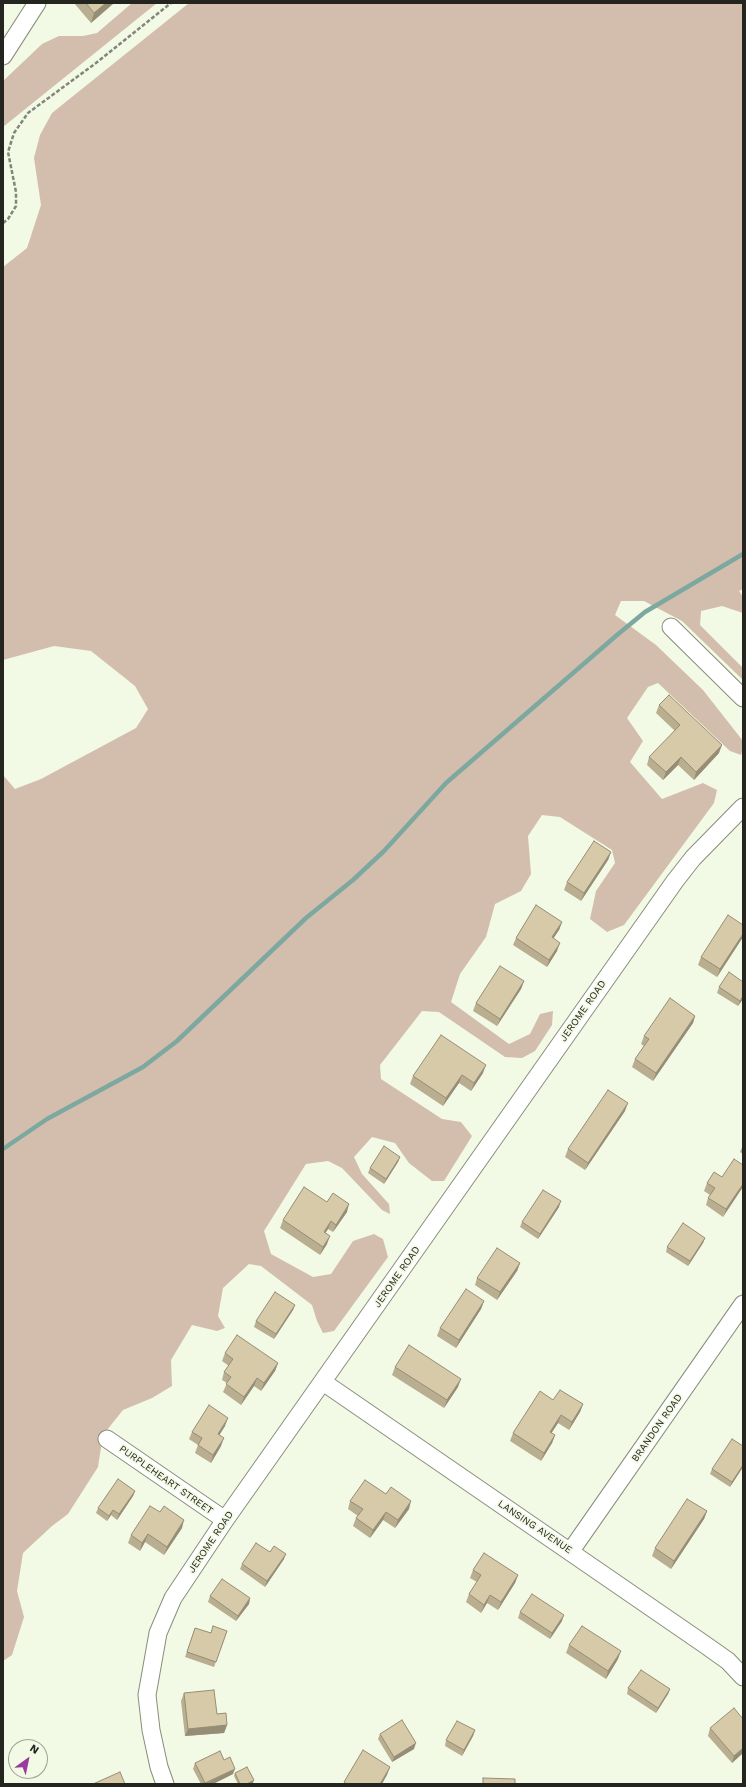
<!DOCTYPE html>
<html>
<head>
<meta charset="utf-8">
<style>
	body { margin:0 }
	#map { position:relative; width:746px; height:1787px; overflow:hidden; background:#f2f9e4; font-family:"Work Sans",sans-serif }
	canvas { display:block }
	.frame { position:absolute; inset:0; border:4px solid #23251e; pointer-events:none }
	.north { position:absolute; left:8px; top:1739px; width:40px; height:40px; box-sizing:border-box; background:#f2f9e4; border:1px solid #9fa495; border-radius:50%; rotate:33deg; font-size:11px; font-weight:700; line-height:16px; text-align:center; color:#23251e }
	.north::after { content:''; display:block; margin:auto; width:14px; height:18px; background:#9d3aa0; clip-path:polygon(50% 0,100% 100%,50% 72%,0 100%) }
</style>
</head>
<body>
<div id="map">
<canvas width="746" height="1787"></canvas>
<div class="frame"></div>
<div class="north">N</div>
</div>
<script>
const g = document.querySelector('canvas').getContext('2d');
g.lineJoin = 'round';
function fillPath(path, color) { g.fillStyle = color; g.fill(path, 'evenodd'); }
const toPath = rows => new Path2D(rows.map(r => 'M' + r).join(''));
function strokePath(path, color, width, dash) { g.strokeStyle = color; g.lineWidth = width; g.lineCap = dash ? 'butt' : 'round'; g.setLineDash(dash || []); g.stroke(path); }
function write(font, color, halo, rows, align = 'center') {
  g.font = font + ' "Work Sans",sans-serif'; g.lineWidth = 3.5; g.setLineDash([]); g.textBaseline = 'middle'; g.strokeStyle = halo; g.fillStyle = color; for (const [text, x, y, turn = 0] of rows) {
    g.save(); g.translate(x, y); g.rotate((+turn || 0) * Math.PI / 180); g.textAlign = isNaN(turn) ? turn : align; if (halo) g.strokeText(text, 0, 0); g.fillText(text, 0, 0); g.restore();
  }
}
const green = toPath([
	[132,3,157,3,3,127,3,81,42,44,59,36,83,36,97,33],
	[189,3,743,3,743,589,739,591,743,597,743,613,722,606,701,611,700,625,743,668,743,680,682,621,644,601,621,601,615,615,656,645,703,690,743,741,743,748,741,755,730,751,658,683,648,687,627,718,643,741,630,762,662,799,703,783,717,790,714,803,624,925,607,932,590,919,596,891,615,863,612,850,560,817,542,815,528,836,531,874,521,891,495,904,486,937,460,974,451,1002,509,1044,530,1034,540,1014,553,1011,552,1025,535,1051,522,1058,505,1057,439,1012,422,1011,380,1065,381,1079,442,1119,461,1122,472,1136,444,1181,432,1181,409,1163,395,1143,372,1137,354,1157,362,1174,389,1204,390,1214,382,1210,342,1168,328,1161,306,1164,264,1231,271,1254,313,1277,331,1274,353,1241,374,1234,383,1239,388,1257,334,1331,323,1333,317,1321,312,1305,261,1266,249,1264,223,1288,218,1316,225,1328,217,1331,192,1325,171,1360,172,1386,152,1398,123,1410,103,1435,98,1467,68,1514,52,1526,23,1553,17,1591,24,1617,12,1655,3,1661,3,775,15,789,41,779,136,728,148,709,135,686,91,651,54,646,3,660,3,267,27,248,41,205,34,158,40,135,52,113]
]);
const stream = toPath([
	[3,1149,47,1119,143,1067,177,1041,306,918,353,880,384,851,446,783,617,635,645,612,743,554]
]);
const path = toPath([
	[3,223,8,219,16,206,16,192,8,152,14,133,28,113,96,63,171,3]
]);
const minor = toPath([
	[3,56,37,3],
	[671,627,743,698],
	[323,1382,704,1644,728,1661,743,1677],
	[107,1439,225,1520],
	[570,1552,743,1304],
	[165,1784,159,1767,151,1730,147,1695,158,1633,173,1598,225,1520,675,881,693,858,743,807]
]);
const wall = toPath([
	[74,3,114,3,91,23],
	[659,705,719,753,694,780,678,765,663,780,647,765,649,757,675,731,656,713],
	[611,852,608,860,581,901,564,890,567,882],
	[562,922,559,930,553,938,557,951,547,967,513,945,516,938],
	[743,925,743,937,717,977,698,965,701,957],
	[524,981,521,989,497,1026,473,1011,476,1003],
	[743,982,743,999,738,1006,717,993,719,987],
	[695,1016,693,1023,653,1081,632,1067,635,1059,644,1046,641,1044,644,1036],
	[483,1073,471,1091,459,1083,443,1106,410,1084,413,1076],
	[625,1111,585,1170,565,1157,568,1149],
	[743,1145,743,1154,740,1152],
	[400,1157,398,1162,384,1184,368,1173,370,1168],
	[743,1165,723,1217,706,1205,708,1198,710,1195,704,1191,707,1183,722,1177],
	[327,1202,347,1212,333,1232,328,1229,325,1233,327,1244,320,1255,280,1228,283,1220],
	[559,1207,538,1239,520,1227,522,1222],
	[705,1238,703,1243,688,1266,666,1252,667,1247],
	[520,1263,517,1271,497,1300,475,1285,477,1278],
	[484,1301,481,1309,456,1348,437,1336,440,1328],
	[295,1305,293,1310,274,1339,254,1327,256,1321],
	[225,1353,278,1363,275,1371,261,1391,254,1386,241,1405,223,1392,227,1383,222,1380,224,1372,229,1366,222,1361],
	[395,1367,458,1387,444,1408,392,1375],
	[553,1400,583,1404,580,1412,569,1430,558,1423,551,1433,555,1435,552,1443,541,1461,510,1441,513,1433],
	[225,1426,219,1435,221,1446,211,1463,195,1453,198,1445,189,1439,192,1432],
	[743,1446,743,1467,730,1487,710,1474,712,1469],
	[135,1491,133,1496,117,1520,111,1515,107,1521,96,1513,98,1508],
	[386,1494,409,1509,395,1528,383,1520,370,1538,353,1526,356,1518,358,1516,348,1509,350,1501],
	[707,1511,704,1519,671,1569,652,1556,655,1548],
	[182,1528,164,1555,145,1542,140,1551,128,1543,131,1535],
	[270,1552,284,1559,265,1587,240,1569,242,1564],
	[473,1570,518,1575,515,1583,498,1610,487,1603,481,1613,466,1602,469,1594,477,1582,470,1578],
	[210,1596,250,1598,249,1604,236,1621,208,1602],
	[520,1612,562,1621,550,1639,518,1618],
	[195,1628,211,1633,227,1631,214,1667,185,1657],
	[569,1645,618,1659,606,1679,566,1653],
	[628,1688,670,1689,668,1694,656,1713,627,1694],
	[184,1693,217,1714,227,1725,224,1733,185,1736,181,1701],
	[710,1728,743,1753,732,1763,708,1736],
	[475,1730,473,1736,462,1756,445,1746,446,1740],
	[380,1734,414,1749,392,1762,378,1739],
	[224,1760,233,1774,213,1784,201,1784,193,1769,195,1763],
	[235,1773,253,1783,251,1784,238,1784,234,1776]
]);
const shadedWall = toPath([
	[106,3,114,3,91,23,94,13],
	[722,745,719,753,694,780,696,772],
	[681,757,678,765,663,780,666,772],
	[611,852,608,860,581,901,584,893],
	[562,922,559,930,549,945,552,937],
	[743,934,743,937,717,977,720,969],
	[560,943,557,951,547,967,549,960],
	[524,981,521,989,497,1026,500,1019],
	[743,996,743,999,738,1006,740,1001],
	[695,1016,693,1023,653,1081,656,1073],
	[486,1065,483,1073,471,1091,474,1083],
	[462,1075,459,1083,443,1106,446,1098],
	[628,1103,625,1111,585,1170,588,1163],
	[400,1157,398,1162,384,1184,386,1179],
	[743,1184,743,1187,723,1217,726,1209],
	[561,1201,559,1207,538,1239,540,1234],
	[349,1204,347,1212,333,1232,336,1225],
	[331,1221,328,1229,321,1240,324,1232],
	[330,1236,327,1244,320,1255,323,1247],
	[705,1238,703,1243,688,1266,690,1261],
	[520,1263,517,1271,497,1300,500,1292],
	[484,1301,481,1309,456,1348,459,1340],
	[295,1305,293,1310,274,1339,276,1334],
	[278,1363,275,1371,261,1391,264,1383],
	[257,1378,254,1386,241,1405,244,1397],
	[461,1379,458,1387,444,1408,447,1400],
	[583,1404,580,1412,569,1430,572,1422],
	[561,1415,558,1423,547,1440,550,1432],
	[228,1418,225,1426,215,1442,218,1434],
	[555,1435,552,1443,541,1461,544,1453],
	[224,1438,221,1446,211,1463,213,1455],
	[743,1465,743,1467,730,1487,732,1482],
	[135,1491,133,1496,117,1520,119,1514],
	[411,1501,409,1509,395,1528,398,1520],
	[113,1510,111,1515,107,1521,109,1516],
	[707,1511,704,1519,671,1569,674,1561],
	[386,1512,383,1520,370,1538,373,1530],
	[184,1520,182,1528,164,1555,167,1547],
	[148,1534,145,1542,140,1551,142,1543],
	[286,1554,284,1559,265,1587,267,1581],
	[518,1575,515,1583,498,1610,501,1602],
	[490,1595,487,1603,481,1613,484,1605],
	[250,1598,249,1604,236,1621,238,1616],
	[564,1615,562,1621,550,1639,552,1633],
	[621,1651,618,1659,606,1679,608,1671],
	[670,1689,668,1694,656,1713,658,1708],
	[227,1725,224,1733,185,1736,188,1729],
	[475,1730,473,1736,462,1756,464,1750],
	[416,1743,414,1749,392,1762,394,1757],
	[743,1748,743,1753,732,1763,734,1756],
	[390,1767,387,1775,382,1784,380,1784],
	[235,1769,233,1774,213,1784,205,1784],
	[254,1780,253,1783,251,1784,247,1784]
]);
const building = toPath([
	[86,3,106,3,94,13,86,3],
	[669,695,722,745,696,772,681,757,666,772,649,757,680,725,659,705,669,695],
	[594,841,611,852,584,893,567,882,594,841],
	[536,905,562,922,552,937,560,943,549,960,516,938,536,905],
	[728,915,743,925,743,934,720,969,701,957,728,915],
	[500,966,524,981,500,1019,476,1003,500,966],
	[729,972,743,982,743,996,740,1001,719,987,729,972],
	[670,998,695,1016,656,1073,635,1059,649,1039,644,1036,670,998],
	[441,1035,486,1065,474,1083,462,1075,446,1098,413,1076,441,1035],
	[608,1090,628,1103,588,1163,568,1149,608,1090],
	[384,1146,400,1157,386,1179,370,1168,384,1146],
	[734,1159,743,1165,743,1184,726,1209,708,1198,715,1188,707,1183,714,1172,722,1177,734,1159],
	[304,1187,327,1202,333,1193,349,1204,336,1225,331,1221,324,1232,330,1236,323,1247,283,1220,304,1187],
	[543,1190,561,1201,540,1234,522,1222,543,1190],
	[683,1223,705,1238,690,1261,667,1247,683,1223],
	[497,1248,520,1263,500,1292,477,1278,497,1248],
	[466,1289,484,1301,459,1340,440,1328,466,1289],
	[275,1292,295,1305,276,1334,256,1321,275,1292],
	[237,1335,278,1363,264,1383,257,1378,244,1397,226,1384,231,1377,224,1372,233,1359,225,1353,237,1335],
	[409,1345,461,1379,447,1400,395,1367,409,1345],
	[560,1390,583,1404,572,1422,561,1415,550,1432,555,1435,544,1453,513,1433,540,1391,553,1400,560,1390],
	[209,1405,228,1418,218,1434,224,1438,213,1455,198,1445,202,1438,192,1432,209,1405],
	[732,1439,743,1446,743,1465,732,1482,712,1469,732,1439],
	[118,1479,135,1491,119,1514,113,1510,109,1516,98,1508,118,1479],
	[365,1480,386,1494,391,1487,411,1501,398,1520,386,1512,373,1530,356,1518,363,1509,350,1501,365,1480],
	[687,1499,707,1511,674,1561,655,1548,687,1499],
	[150,1506,160,1512,164,1506,184,1520,167,1547,148,1534,142,1543,131,1535,150,1506],
	[256,1543,270,1552,274,1546,286,1554,267,1581,242,1564,256,1543],
	[484,1553,518,1575,501,1602,490,1595,484,1605,469,1594,481,1575,473,1570,484,1553],
	[222,1579,250,1598,238,1616,210,1596,222,1579],
	[532,1594,564,1615,552,1633,520,1612,532,1594],
	[213,1626,227,1631,216,1662,187,1652,195,1628,211,1633,213,1626],
	[582,1626,621,1651,608,1671,569,1645,582,1626],
	[641,1670,670,1689,658,1708,628,1688,641,1670],
	[214,1690,217,1714,226,1713,227,1725,188,1729,184,1693,214,1690],
	[734,1708,743,1719,743,1748,734,1756,710,1728,734,1708],
	[402,1720,416,1743,394,1757,380,1734,402,1720],
	[457,1721,475,1730,464,1750,446,1740,457,1721],
	[363,1750,390,1767,380,1784,347,1784,344,1782,363,1750],
	[220,1751,224,1760,230,1757,235,1769,205,1783,195,1763,220,1751],
	[247,1767,254,1780,247,1784,240,1784,235,1773,247,1767],
	[120,1772,125,1784,93,1784,120,1772],
	[483,1778,515,1779,515,1784,483,1784,483,1778]
]);
const streetNames = [
	["JEROME ROAD",583,1011,-55],
	["JEROME ROAD",397,1277,-55],
	["BRANDON ROAD",657,1428,-55],
	["PURPLEHEART STREET",166,1480,35],
	["LANSING AVENUE",535,1527,34],
	["JEROME ROAD",211,1542,-56]
];
fillPath(green, '#d3beae');
strokePath(stream, '#7da8a0', 4.5);
strokePath(minor, '#888e7b', 19);
strokePath(path, '#828779', 2.5, [4, 2]);
strokePath(minor, '#fff', 17);
fillPath(wall, '#b9ae90');
fillPath(shadedWall, '#968d76');
fillPath(building, '#d7caa8');
strokePath(building, '#968d76', 1);
write('10px', '#23251e', '#f2f9e4', streetNames);
</script>
</body>
</html>
